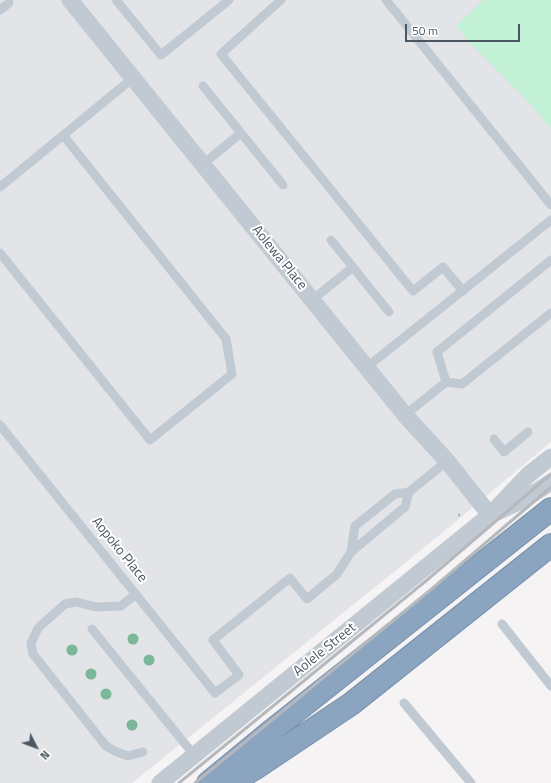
<!DOCTYPE html>
<html>
<head>
<meta charset="utf-8">
<style>
	body { margin:0 }
	#map { position:relative; width:551px; height:783px; overflow:hidden; background:#f5f3f3; font-family:"Titillium Web",sans-serif }
	canvas { display:block }
	.north { position:absolute; left:16px; top:727px; width:40px; height:40px; -webkit-text-stroke:3px #fff; paint-order:stroke; rotate:132deg; font-size:11px; font-weight:700; line-height:16px; text-align:center; color:#4a5661 }
	.north::after { content:''; display:block; margin:auto; width:14px; height:18px; background:#4a5661; clip-path:polygon(50% 0,100% 100%,50% 72%,0 100%) }
	.scale { position:absolute; left:405px; top:24px; width:115px; height:18px; box-sizing:border-box; border:2px solid #4a5661; border-top:0; padding-left:5px; font-size:12px; line-height:14px; white-space:nowrap; color:#4a5661; -webkit-text-stroke:3px #fff; paint-order:stroke }
</style>
</head>
<body>
<div id="map">
<canvas width="551" height="783"></canvas>
<div class="north">N</div>
<div class="scale">50 m</div>
</div>
<script>
const g = document.querySelector('canvas').getContext('2d');
g.lineJoin = 'round';
function fillPath(path, color) { g.fillStyle = color; g.fill(path, 'evenodd'); }
const toPath = rows => new Path2D(rows.map(r => 'M' + r).join(''));
function strokePath(path, color, width, dash) { g.strokeStyle = color; g.lineWidth = width; g.lineCap = dash ? 'butt' : 'round'; g.setLineDash(dash || []); g.stroke(path); }
function write(font, color, halo, rows, align = 'center') {
  g.font = font + ' "Titillium Web",sans-serif'; g.lineWidth = 4; g.setLineDash([]); g.textBaseline = 'middle'; g.strokeStyle = halo; g.fillStyle = color; for (const [text, x, y, turn = 0] of rows) {
    g.save(); g.translate(x, y); g.rotate((+turn || 0) * Math.PI / 180); g.textAlign = isNaN(turn) ? turn : align; if (halo) g.strokeText(text, 0, 0); g.fillText(text, 0, 0); g.restore();
  }
}
const airport = toPath([
	[0,0,551,0,551,442,436,538,132,783,0,783]
]);
const green = toPath([
	[483,0,551,0,551,128,532,106,472,45,456,26]
]);
const path = toPath([
	[458,515,460,515]
]);
const lane = toPath([
	[116,0,161,55,229,0],
	[281,0,221,54,413,291,443,267,463,291],
	[386,0,551,205],
	[0,10,9,3],
	[203,86,283,185],
	[203,164,241,133],
	[0,187,133,78],
	[331,240,389,312],
	[0,253,150,440,232,374,226,339,63,135],
	[312,300,353,267],
	[367,367,551,220],
	[446,382,437,352,551,260],
	[405,415,446,382,462,384,551,313],
	[0,425,215,693,239,675,213,640,290,578,307,599,337,574,351,552,405,507,409,492,447,461],
	[494,439,504,452,528,432],
	[351,552,355,526,395,494,409,492],
	[136,594,121,606,96,607,76,602,65,604,38,628,31,643,33,654,106,746,117,752,128,756,143,752],
	[502,624,551,686],
	[92,629,194,755],
	[404,703,471,783]
]);
const street = toPath([
	[70,0,405,415,447,461,490,515],
	[497,512,525,499,551,482],
	[160,783,490,515,528,475,551,457]
]);
const highway = toPath([
	[208,783,270,732,551,509],
	[230,783,254,769,351,704,551,545]
]);
const rail = toPath([
	[179,783,427,580,551,474],
	[195,783,434,587,551,487]
]);
const trees = [
	[133,639],
	[72,650],
	[149,660],
	[91,674],
	[106,694],
	[132,725]
];
const streetNames = [
	["Aolewa Place",279,258,51],
	["Aopoko Place",119,550,51],
	["Aolele Street",325,650,-39]
];
fillPath(airport, '#e2e4e7');
fillPath(green, '#c3f1d5');
strokePath(highway, '#7690ad', 24);
strokePath(path, '#7ad0a6', 2.5, [3, 2]);
strokePath(lane, '#c1cad2', 9);
strokePath(street, '#c1cad2', 17);
strokePath(highway, '#8ba5c1', 22);
strokePath(rail, '#b5b8bd', 3);
g.fillStyle = '#7bb799';
for (const [x, y] of trees) { g.beginPath(); g.arc(x, y, 5.5, 0, 2 * Math.PI); g.fill(); }
write('14px', '#4a5661', '#fff', streetNames);
</script>
</body>
</html>
